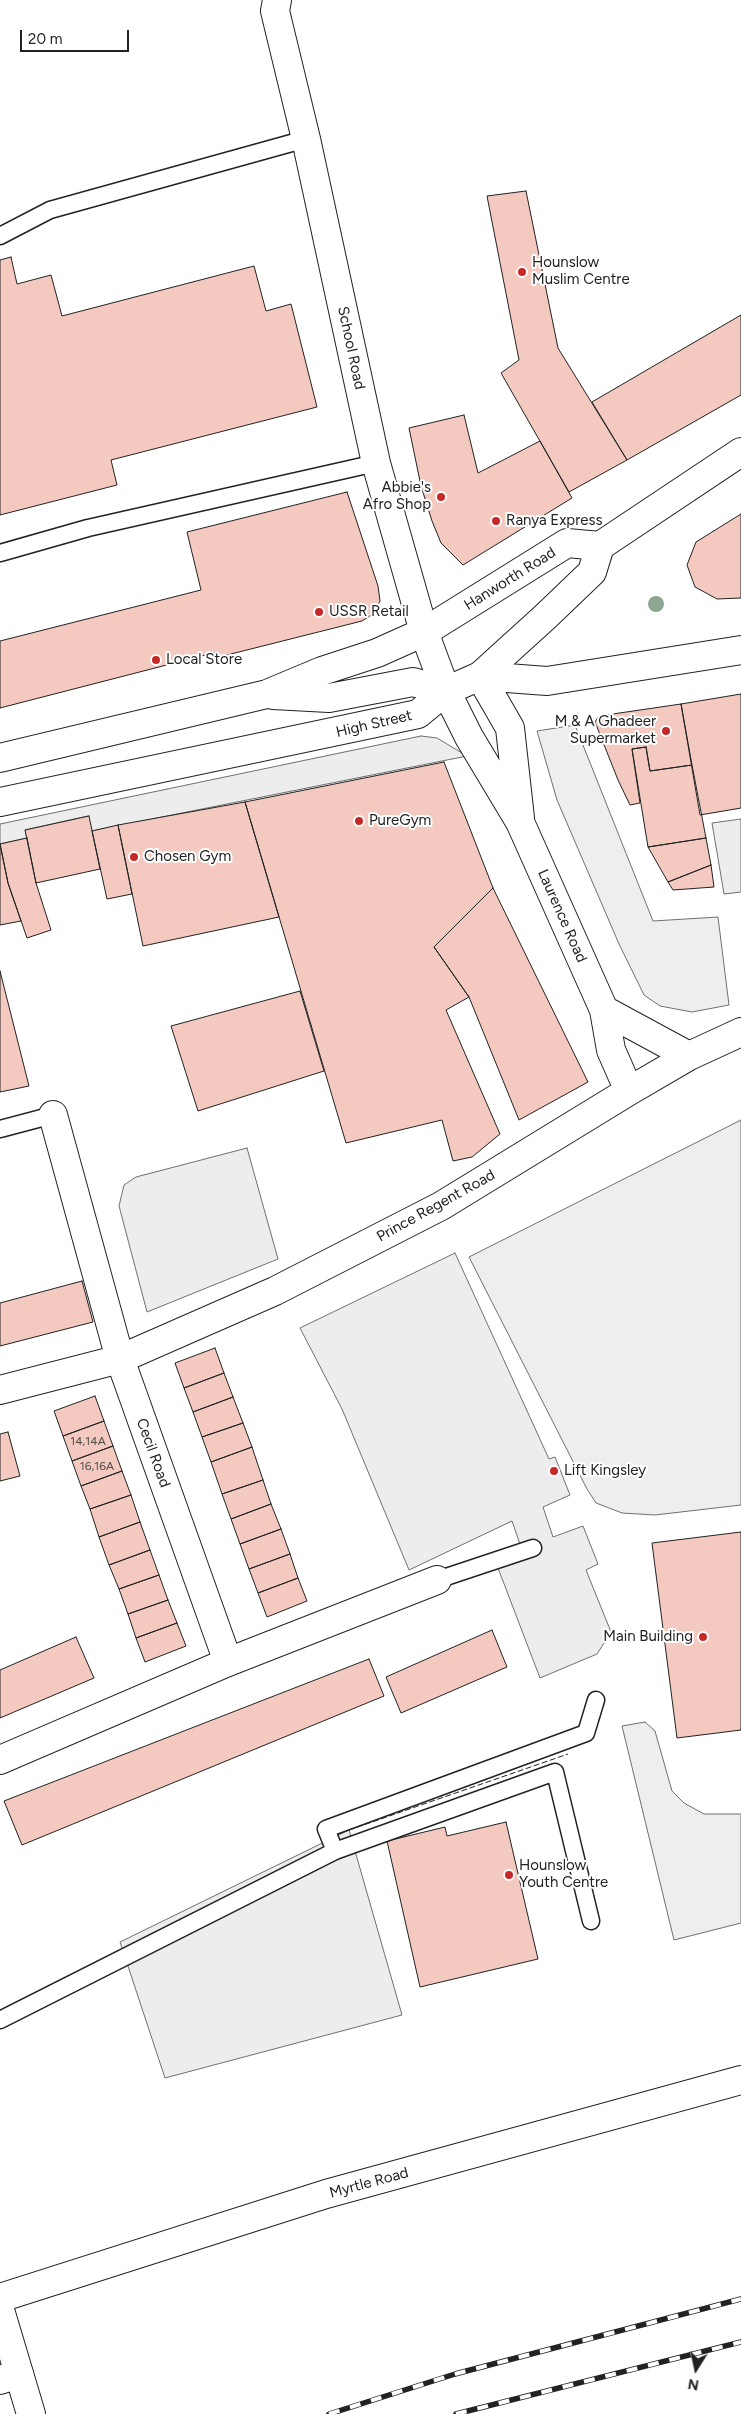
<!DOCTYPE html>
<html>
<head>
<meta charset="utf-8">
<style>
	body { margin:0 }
	#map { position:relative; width:741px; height:2414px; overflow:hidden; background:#fff; font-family:Figtree,sans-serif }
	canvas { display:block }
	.north { position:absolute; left:671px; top:2344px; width:50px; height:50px; -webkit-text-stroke:4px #fff; paint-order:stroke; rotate:190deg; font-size:14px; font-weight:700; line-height:20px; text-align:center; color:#222 }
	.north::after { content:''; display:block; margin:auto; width:18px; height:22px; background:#222; clip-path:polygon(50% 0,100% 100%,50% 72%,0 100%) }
	.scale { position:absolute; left:20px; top:30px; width:109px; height:22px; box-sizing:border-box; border:2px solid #222; border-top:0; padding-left:6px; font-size:15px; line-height:18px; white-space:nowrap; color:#222; -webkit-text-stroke:4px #fff; paint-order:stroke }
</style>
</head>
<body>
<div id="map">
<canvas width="741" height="2414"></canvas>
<div class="north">N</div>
<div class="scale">20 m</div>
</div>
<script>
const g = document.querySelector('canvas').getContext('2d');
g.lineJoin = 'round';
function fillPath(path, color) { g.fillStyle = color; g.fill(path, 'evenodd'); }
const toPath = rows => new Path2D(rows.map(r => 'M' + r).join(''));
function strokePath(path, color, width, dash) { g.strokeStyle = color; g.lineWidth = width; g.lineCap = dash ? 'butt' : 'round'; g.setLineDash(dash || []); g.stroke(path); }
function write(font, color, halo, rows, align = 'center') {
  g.font = font + ' Figtree,sans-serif'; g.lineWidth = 4; g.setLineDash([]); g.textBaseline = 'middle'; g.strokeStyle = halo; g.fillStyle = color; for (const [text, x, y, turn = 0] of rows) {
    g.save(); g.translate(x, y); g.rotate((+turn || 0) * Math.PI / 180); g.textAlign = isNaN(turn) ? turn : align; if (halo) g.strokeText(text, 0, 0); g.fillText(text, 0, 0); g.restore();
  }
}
const green = toPath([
	[575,725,653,921,718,917,729,1005,692,1012,660,1006,644,995,619,944,557,800,537,731,575,725],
	[741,1120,741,1505,655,1515,622,1513,596,1503,587,1489,469,1257,741,1120],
	[645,1722,655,1731,672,1791,684,1803,704,1814,741,1814,741,1923,674,1940,622,1726,645,1722]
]);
const parking = toPath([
	[421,736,437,738,467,756,92,831,88,816,25,830,27,838,0,844,0,824,421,736],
	[741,819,741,892,724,894,712,823,741,819],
	[247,1148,278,1259,147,1312,119,1206,124,1185,136,1177,247,1148],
	[455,1253,549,1459,555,1457,570,1495,543,1507,553,1537,583,1526,598,1564,586,1570,611,1632,597,1654,540,1678,498,1568,524,1556,512,1521,409,1570,342,1409,300,1328,455,1253],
	[349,1830,402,2015,165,2078,120,1942,349,1830]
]);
const building = toPath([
	[526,191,558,348,627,460,569,492,501,373,519,360,487,196,526,191],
	[11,257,17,284,51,275,62,316,254,266,266,311,291,304,317,407,111,460,117,485,0,515,0,260,11,257],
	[741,315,741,395,627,460,592,402,741,315],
	[464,415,478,473,540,441,572,498,463,565,441,543,432,521,421,486,409,428,464,415],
	[347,492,378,586,380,601,373,614,362,621,219,657,217,652,0,708,0,641,201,590,187,532,347,492],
	[741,514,741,598,717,599,695,587,687,565,696,542,741,514],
	[741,694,741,808,700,815,681,704,741,694],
	[681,704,692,765,650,771,646,747,632,749,640,803,630,805,618,780,595,722,599,716,681,704],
	[646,747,650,771,692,765,706,838,648,847,632,749,646,747],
	[444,762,493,888,434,947,469,997,446,1010,500,1134,472,1157,453,1161,442,1120,346,1143,245,802,444,762],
	[245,802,279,917,143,946,118,825,245,802],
	[89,816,100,869,36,883,25,830,89,816],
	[118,825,132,894,107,899,92,831,118,825],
	[27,838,36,883,51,930,27,938,8,883,0,844,27,838],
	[706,838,711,865,668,882,648,847,706,838],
	[0,844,8,883,21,921,0,925,0,844],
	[711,865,714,887,673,890,668,882,711,865],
	[493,888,588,1082,519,1120,469,997,434,947,493,888],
	[0,971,29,1086,0,1092,0,971],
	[300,991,324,1071,198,1111,171,1026,300,991],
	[82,1281,93,1322,0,1346,0,1303,82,1281],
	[215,1348,224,1373,184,1388,175,1363,215,1348],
	[224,1373,233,1397,193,1412,184,1388,224,1373],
	[95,1396,104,1421,63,1436,54,1411,95,1396],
	[233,1397,243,1423,202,1437,193,1412,233,1397],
	[104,1421,113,1446,72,1461,63,1436,104,1421],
	[243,1423,252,1447,211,1462,202,1437,243,1423],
	[8,1432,20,1476,0,1481,0,1434,8,1432],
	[113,1446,122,1471,81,1486,72,1461,113,1446],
	[252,1447,263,1480,222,1494,211,1462,252,1447],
	[122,1471,131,1495,90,1509,81,1486,122,1471],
	[263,1480,271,1504,231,1519,222,1494,263,1480],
	[131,1495,140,1522,99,1537,90,1509,131,1495],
	[271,1504,281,1529,240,1544,231,1519,271,1504],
	[140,1522,150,1550,109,1565,99,1537,140,1522],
	[281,1529,290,1554,249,1569,240,1544,281,1529],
	[741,1532,741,1730,677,1738,652,1543,741,1532],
	[150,1550,159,1575,119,1589,109,1565,150,1550],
	[290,1554,298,1578,258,1593,249,1569,290,1554],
	[159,1575,168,1600,128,1614,119,1589,159,1575],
	[298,1578,307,1601,267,1617,258,1593,298,1578],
	[168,1600,177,1623,136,1638,128,1614,168,1600],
	[177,1623,186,1646,145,1662,136,1638,177,1623],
	[492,1630,507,1667,401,1713,386,1677,492,1630],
	[76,1637,94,1678,0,1718,0,1670,76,1637],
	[369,1659,384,1696,22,1845,4,1801,369,1659],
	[506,1822,538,1959,420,1987,387,1841,445,1827,447,1836,506,1822]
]);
const service = toPath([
	[0,236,50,210,306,139],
	[0,553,88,528,376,463],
	[0,1129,53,1115],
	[437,1580,533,1548],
	[335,1851,326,1829,586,1733,596,1700],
	[0,2020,335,1851,555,1772,591,1921]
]);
const minor = toPath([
	[277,0,275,11,306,139,376,463,424,632,446,691,469,737,520,822,604,1010,611,1050,629,1091],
	[480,676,547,681,741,650],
	[480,676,510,728,520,818],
	[604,1010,689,1056],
	[53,1115,120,1359,228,1662],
	[0,1390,120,1359,275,1291,441,1206,629,1091,689,1056,741,1032],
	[0,1760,228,1662,437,1580],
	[0,2298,326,2194,741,2080],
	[0,2380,19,2374]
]);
const tertiary = toPath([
	[0,2310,31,2414]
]);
const primary = toPath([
	[273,695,329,698,413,682,446,691],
	[0,758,267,694,322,671,377,653,424,632,567,543,600,546],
	[0,802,418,714,446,691,480,676,545,617,592,572,600,546,741,452]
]);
const rail = toPath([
	[329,2414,455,2374,741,2299],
	[456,2414,741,2342]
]);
const fence = toPath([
	[349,1830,568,1754]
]);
const trees = [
	[656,604]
];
const markers = [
	[522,272,5,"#c62828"],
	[441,497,5,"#c62828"],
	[496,521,5,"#c62828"],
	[319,612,5,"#c62828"],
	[156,660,5,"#c62828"],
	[666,731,5,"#c62828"],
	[359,821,5,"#c62828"],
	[134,857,5,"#c62828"],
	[554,1471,5,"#c62828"],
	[703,1637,5,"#c62828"],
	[509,1875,5,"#c62828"]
];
const numberNames = [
	["14,14A",88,1441],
	["16,16A",97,1466]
];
const poiNames = [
	["Hounslow",532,263],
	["Muslim Centre",532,280],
	["Abbie's",431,488,"right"],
	["Afro Shop",431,505,"right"],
	["Ranya Express",506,521],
	["USSR Retail",329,612],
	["Local Store",166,660],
	["M & A Ghadeer",656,722,"right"],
	["Supermarket",656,739,"right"],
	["PureGym",369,821],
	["Chosen Gym",144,857],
	["Lift Kingsley",564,1471],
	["Main Building",693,1637,"right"],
	["Hounslow",519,1866],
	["Youth Centre",519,1883]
];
const streetNames = [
	["School Road",351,348,78],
	["Hanworth Road",510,579,-32],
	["High Street",374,724,-13],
	["Laurence Road",562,916,66],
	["Prince Regent Road",436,1206,-29],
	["Cecil Road",153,1453,70],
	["Myrtle Road",369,2183,-15]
];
fillPath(green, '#eee');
strokePath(green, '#6f6f6f', 1);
fillPath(parking, '#ededed');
strokePath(parking, '#6f6f6f', 1);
fillPath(building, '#f3c9c0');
strokePath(building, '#222', 1);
strokePath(service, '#222', 19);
strokePath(minor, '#222', 30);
strokePath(tertiary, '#222', 30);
strokePath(primary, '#222', 30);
strokePath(service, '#fff', 16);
strokePath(minor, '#fff', 28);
strokePath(tertiary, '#fff', 28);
strokePath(primary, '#fff', 28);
strokePath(rail, '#222', 5.5);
strokePath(rail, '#fff', 4, [11]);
strokePath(fence, '#222', 1, [6, 2.5]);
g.fillStyle = '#8da692';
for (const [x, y] of trees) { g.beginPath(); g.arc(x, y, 8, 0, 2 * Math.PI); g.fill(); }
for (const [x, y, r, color] of markers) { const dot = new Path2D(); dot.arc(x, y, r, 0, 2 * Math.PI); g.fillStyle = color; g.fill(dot); strokePath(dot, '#fff', 2); }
write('12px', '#564c4a', null, numberNames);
write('15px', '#222', '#fff', poiNames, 'left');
write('15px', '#222', '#fff', streetNames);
</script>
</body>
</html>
